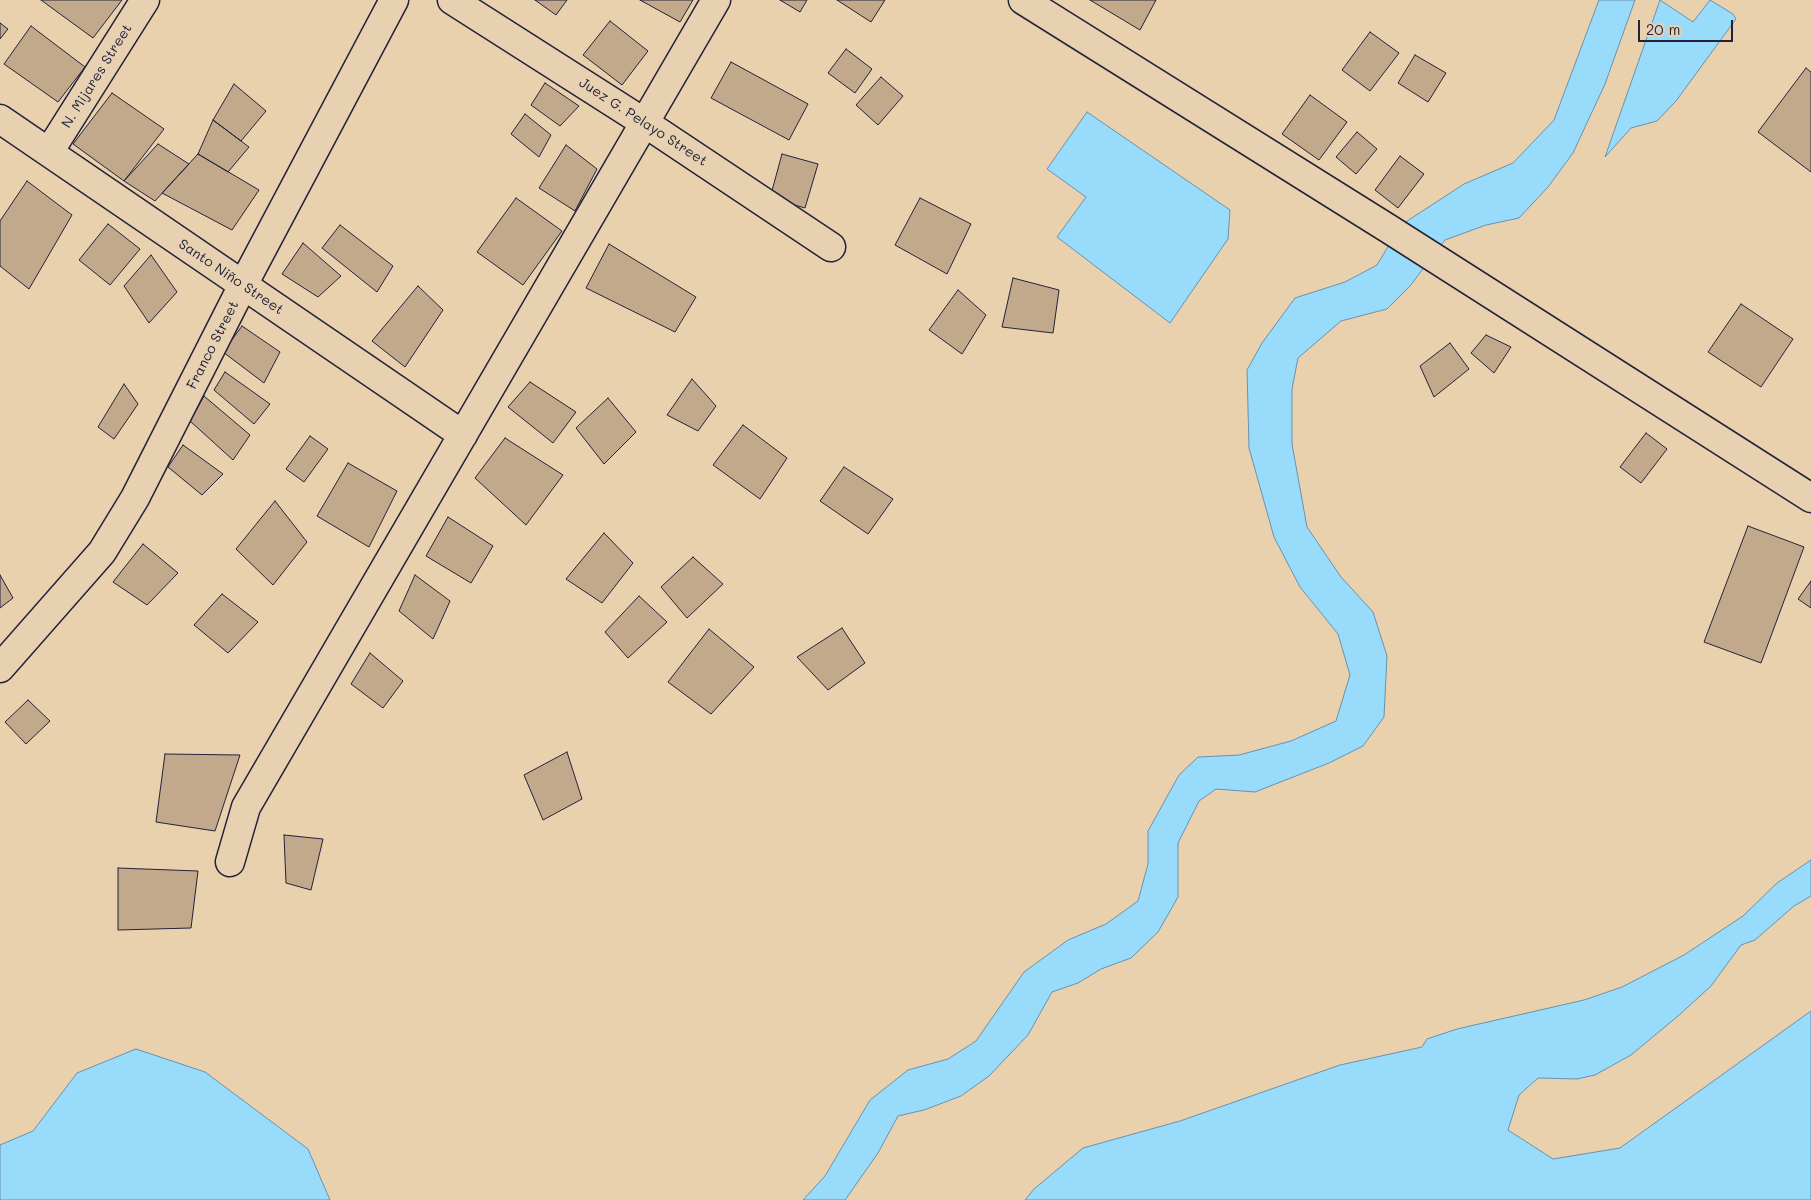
<!DOCTYPE html>
<html>
<head>
<meta charset="utf-8">
<style>
	body { margin:0 }
	#map { position:relative; width:1811px; height:1200px; overflow:hidden; background:#ead1ae; font-family:Mali,sans-serif }
	canvas { display:block }
	.scale { position:absolute; left:1638px; top:20px; width:95px; height:22px; box-sizing:border-box; border:2px solid #22223b; border-top:0; padding-left:6px; font-size:15px; line-height:18px; white-space:nowrap; color:#22223b; -webkit-text-stroke:4px #e8d1b1; paint-order:stroke }
</style>
</head>
<body>
<div id="map">
<canvas width="1811" height="1200"></canvas>
<div class="scale">20 m</div>
</div>
<script>
const g = document.querySelector('canvas').getContext('2d');
g.lineJoin = 'round';
function fillPath(path, color) { g.fillStyle = color; g.fill(path, 'evenodd'); }
const toPath = rows => new Path2D(rows.map(r => 'M' + r).join(''));
function strokePath(path, color, width, dash) { g.strokeStyle = color; g.lineWidth = width; g.lineCap = dash ? 'butt' : 'round'; g.setLineDash(dash || []); g.stroke(path); }
function write(font, color, halo, rows, align = 'center') {
  g.font = font + ' Mali,sans-serif'; g.lineWidth = 4; g.setLineDash([]); g.textBaseline = 'middle'; g.strokeStyle = halo; g.fillStyle = color; for (const [text, x, y, turn = 0] of rows) {
    g.save(); g.translate(x, y); g.rotate((+turn || 0) * Math.PI / 180); g.textAlign = isNaN(turn) ? turn : align; if (halo) g.strokeText(text, 0, 0); g.fillText(text, 0, 0); g.restore();
  }
}
const water = toPath([
	[1599,0,1635,0,1605,84,1573,153,1548,187,1519,218,1486,225,1445,240,1410,286,1387,309,1341,321,1298,358,1292,389,1292,444,1307,527,1341,577,1373,612,1387,656,1384,717,1363,746,1329,763,1255,792,1216,789,1199,801,1178,843,1178,897,1158,932,1131,958,1101,969,1078,983,1052,992,1028,1035,989,1076,961,1096,924,1110,898,1116,878,1153,845,1200,803,1200,825,1176,870,1100,908,1070,948,1059,976,1041,1024,972,1068,940,1106,924,1138,901,1148,864,1148,831,1179,775,1198,757,1239,755,1291,741,1336,721,1350,675,1338,634,1300,587,1274,537,1249,448,1247,370,1262,343,1295,298,1345,282,1377,265,1401,225,1464,184,1513,163,1554,120,1599,0],
	[1660,0,1693,22,1710,0,1733,14,1736,19,1676,101,1657,121,1631,128,1605,157,1660,0],
	[1087,112,1230,210,1228,239,1170,323,1057,237,1086,197,1047,169,1087,112],
	[1811,860,1811,896,1794,906,1755,940,1741,945,1711,986,1678,1016,1631,1055,1595,1075,1577,1079,1538,1078,1519,1095,1508,1130,1553,1159,1620,1148,1811,1011,1811,1200,1025,1200,1034,1189,1083,1148,1180,1121,1340,1065,1422,1047,1427,1039,1457,1029,1584,1000,1622,987,1684,955,1743,916,1777,883,1811,860],
	[136,1049,205,1072,308,1149,330,1200,0,1200,0,1145,33,1131,77,1073,136,1049]
]);
const building = toPath([
	[41,0,122,0,93,38,41,0],
	[535,0,567,0,556,15,535,0],
	[640,0,693,0,680,22,640,0],
	[780,0,807,0,800,12,780,0],
	[837,0,885,0,871,22,837,0],
	[1090,0,1156,0,1140,30,1090,0],
	[610,21,648,51,622,85,583,55,610,21],
	[0,23,8,29,0,39,0,23],
	[31,26,85,67,58,102,4,64,31,26],
	[1370,32,1399,53,1370,91,1342,70,1370,32],
	[846,49,872,69,855,93,828,73,846,49],
	[1415,55,1446,73,1428,102,1398,83,1415,55],
	[731,62,808,104,789,140,711,98,731,62],
	[1806,68,1811,72,1811,172,1758,132,1806,68],
	[881,77,903,96,878,125,856,105,881,77],
	[545,83,579,106,560,126,531,105,545,83],
	[234,84,266,111,241,141,213,120,234,84],
	[112,93,164,129,124,181,73,144,112,93],
	[1310,95,1347,122,1319,160,1282,134,1310,95],
	[525,114,551,135,539,157,511,134,525,114],
	[213,120,249,147,228,172,198,154,213,120],
	[1357,132,1377,149,1356,174,1336,157,1357,132],
	[158,144,189,164,155,201,124,181,158,144],
	[566,145,597,169,575,211,539,188,566,145],
	[198,154,259,190,232,230,162,193,198,154],
	[782,154,818,164,805,208,770,198,782,154],
	[1400,156,1424,174,1398,208,1375,190,1400,156],
	[27,181,72,215,29,289,0,266,0,221,27,181],
	[516,198,562,231,523,285,477,252,516,198],
	[920,198,971,224,947,274,895,245,920,198],
	[108,224,140,249,110,285,79,260,108,224],
	[340,225,393,266,377,292,322,248,340,225],
	[303,243,341,276,318,297,282,274,303,243],
	[609,244,696,297,675,332,586,288,609,244],
	[151,255,177,292,149,323,124,286,151,255],
	[1013,278,1059,290,1053,333,1002,327,1013,278],
	[418,286,443,310,405,367,372,341,418,286],
	[958,290,986,315,962,354,929,330,958,290],
	[1741,304,1793,339,1761,387,1708,352,1741,304],
	[242,326,280,352,264,383,223,352,242,326],
	[1486,335,1511,347,1494,373,1471,353,1486,335],
	[1450,343,1469,369,1434,397,1420,366,1450,343],
	[225,372,270,404,254,424,214,390,225,372],
	[692,379,716,406,698,431,667,415,692,379],
	[530,382,576,412,553,443,508,407,530,382],
	[124,384,138,404,114,439,98,427,124,384],
	[204,396,250,435,233,460,190,421,204,396],
	[608,398,636,432,604,464,576,428,608,398],
	[743,425,787,458,760,499,713,465,743,425],
	[1646,433,1667,449,1641,483,1620,467,1646,433],
	[310,436,328,449,304,482,286,469,310,436],
	[505,438,563,475,526,525,475,478,505,438],
	[183,445,223,474,202,495,168,467,183,445],
	[348,463,397,491,369,547,317,516,348,463],
	[844,467,893,499,868,534,820,501,844,467],
	[275,501,307,542,273,585,236,549,275,501],
	[448,517,493,546,471,583,426,556,448,517],
	[1748,526,1804,547,1761,663,1704,642,1748,526],
	[604,533,633,563,602,603,566,579,604,533],
	[143,544,178,573,147,605,113,582,143,544],
	[693,557,723,584,687,618,661,587,693,557],
	[0,575,13,598,0,608,0,575],
	[415,575,450,601,433,639,399,611,415,575],
	[1811,581,1811,608,1798,599,1811,581],
	[222,594,258,622,228,653,194,625,222,594],
	[639,596,667,622,628,658,605,632,639,596],
	[842,628,865,663,828,690,797,657,842,628],
	[709,629,754,667,711,714,668,682,709,629],
	[370,653,403,681,383,708,351,684,370,653],
	[28,700,50,721,26,744,5,722,28,700],
	[567,752,582,799,543,820,524,775,567,752],
	[165,754,240,755,215,831,156,822,165,754],
	[284,835,323,839,311,890,286,883,284,835],
	[118,868,198,871,191,928,118,930,118,868]
]);
const street = toPath([
	[452,0,645,123,831,247],
	[1023,0,1389,229,1811,498],
	[0,119,463,435],
	[49,152,145,0],
	[0,668,102,552,135,498,243,285,394,0],
	[230,862,246,807,716,0]
]);
const streetNames = [
	["N. Mijares Street",97,76,-58],
	["Juez G. Pelayo Street",643,122,33],
	["Santo Niño Street",231,277,34],
	["Franco Street",213,345,-63]
];
fillPath(water, '#98dbfa');
strokePath(water, '#6991ae', 1);
fillPath(building, '#c3a98b');
strokePath(building, '#22223b', 1);
strokePath(street, '#22223b', 31);
strokePath(street, '#e8d1b1', 28);
write('14px', '#22223b', '#e8d1b1', streetNames);
</script>
</body>
</html>
